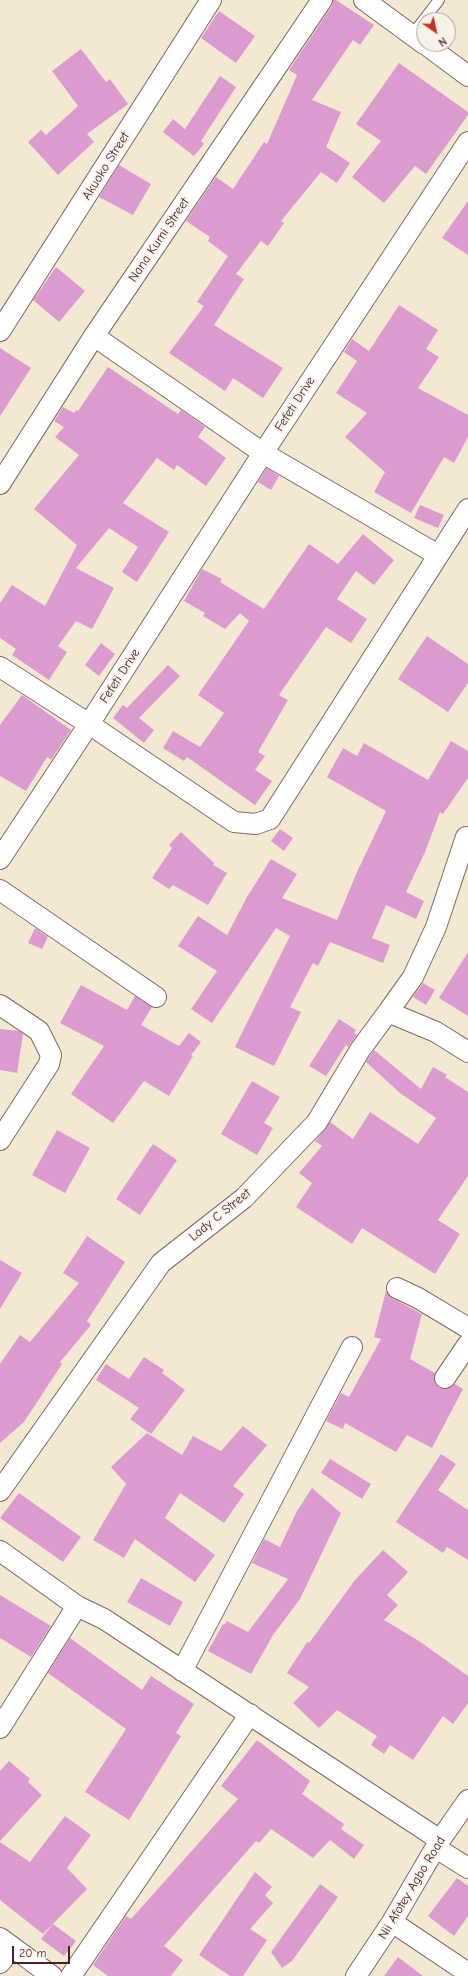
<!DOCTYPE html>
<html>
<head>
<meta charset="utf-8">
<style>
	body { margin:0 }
	#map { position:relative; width:468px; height:1976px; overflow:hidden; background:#f3e9d3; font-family:"Comic Neue",sans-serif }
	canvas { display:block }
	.north { position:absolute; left:416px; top:12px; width:40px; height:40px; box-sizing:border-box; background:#f7f3e8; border:1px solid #b29e9c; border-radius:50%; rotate:146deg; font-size:11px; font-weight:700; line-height:16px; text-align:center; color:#4a1f2b }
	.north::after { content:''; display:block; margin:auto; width:14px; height:18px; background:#c8321e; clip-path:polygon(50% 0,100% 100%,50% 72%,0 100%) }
	.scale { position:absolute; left:12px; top:1946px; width:58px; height:18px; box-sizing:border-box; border:2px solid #4a1f2b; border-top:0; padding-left:5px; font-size:12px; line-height:14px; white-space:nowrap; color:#4a1f2b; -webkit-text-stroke:3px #f7f3e8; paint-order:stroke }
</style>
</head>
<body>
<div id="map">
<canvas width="468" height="1976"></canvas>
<div class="north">N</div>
<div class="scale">20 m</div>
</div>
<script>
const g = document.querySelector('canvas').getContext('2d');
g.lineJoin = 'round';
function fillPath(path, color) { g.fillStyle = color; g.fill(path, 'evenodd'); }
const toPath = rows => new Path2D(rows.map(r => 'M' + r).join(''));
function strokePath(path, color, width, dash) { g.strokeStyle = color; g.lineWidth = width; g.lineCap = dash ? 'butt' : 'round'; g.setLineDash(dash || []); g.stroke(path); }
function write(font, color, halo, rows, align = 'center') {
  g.font = font + ' "Comic Neue",sans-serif'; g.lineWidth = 4; g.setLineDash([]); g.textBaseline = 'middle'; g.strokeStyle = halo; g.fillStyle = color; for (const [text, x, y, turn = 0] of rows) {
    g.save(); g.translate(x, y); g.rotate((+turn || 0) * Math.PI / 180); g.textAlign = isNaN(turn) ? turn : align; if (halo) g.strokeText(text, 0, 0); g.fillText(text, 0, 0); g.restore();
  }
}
const building = toPath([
	[333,0,336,0,374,25,360,45,353,40,312,100,341,112,326,147,350,163,337,183,321,172,281,221,284,223,268,246,261,241,236,274,244,279,214,325,283,368,263,398,233,378,225,391,169,353,204,306,197,302,228,256,208,241,210,237,186,221,216,177,233,189,264,142,267,144,297,75,289,70,332,6],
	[219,11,255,36,236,63,201,38],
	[81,49,106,82,110,79,128,104,87,134,94,142,58,175,28,142,41,130,46,135,78,106,52,71],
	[399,63,468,112,468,115,426,174,415,166,384,203,352,177,381,141,356,124],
	[220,76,236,87,201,141,204,144,194,156,163,132,173,119,185,129],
	[119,165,151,184,133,215,99,197],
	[468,201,468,255,442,238],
	[56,267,85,291,59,322,33,300],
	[399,305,438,330,426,349,439,357,418,388,468,415,468,437,454,463,444,457,411,513,374,492,385,472,345,437,367,413,336,393,357,361,344,352,352,339,369,351],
	[0,348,31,368,0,416],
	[108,367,178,414,181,410,205,427,198,437,226,458,206,486,177,465,174,470,157,458,123,503,169,532,137,582,122,572,138,547,109,528,76,568,114,588,92,629,76,621,58,646,67,652,49,680,12,655,16,649,0,638,0,603,12,585,45,606,77,545,34,509,79,455,55,437,64,427,54,421,63,407,74,413,76,410,78,411],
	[267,468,279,476,271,490,258,482],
	[420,505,444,515,438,528,414,518],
	[363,534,394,560,374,585,356,571,337,599,367,619,351,643,326,627,279,695,288,700,258,752,265,756,255,770,272,781,255,805,187,757,184,761,163,748,173,731,200,747,224,713,198,695,249,621,240,613,225,629,203,616,205,613,184,601,202,569,222,579,220,582,264,609,309,544,338,564],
	[427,636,468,664,468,683,448,712,398,679],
	[101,643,115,654,99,676,85,665],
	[168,665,180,676,139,718,154,730,144,743,113,718,123,705,127,708],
	[22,695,71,730,51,760,47,757,26,791,0,776,0,725],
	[451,741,468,751,468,778,443,814,440,812,425,852,406,892,424,901,416,919,386,905,372,938,390,945,383,963,330,942,318,966,313,963,290,1007,301,1012,274,1066,235,1047,290,936,276,928,212,1023,191,1009,217,971,178,946,198,916,227,935,247,897,271,859,297,874,282,898,337,920,357,872,386,811,327,777,343,748,357,756,364,743,428,780],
	[280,829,293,838,284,851,271,841],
	[181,832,214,863,213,865,227,873,208,905,173,885,169,889,152,878,172,848,169,845],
	[35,928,48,937,42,949,28,943],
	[468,952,468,1016,439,998],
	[423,983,435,990,426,1005,413,997],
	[81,985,127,1010,135,996,152,1007,141,1025,179,1046,189,1033,201,1042,191,1055,193,1056,169,1096,144,1081,113,1123,71,1094,104,1046,60,1023],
	[339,1019,356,1030,354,1033,357,1035,348,1047,346,1045,326,1076,309,1066],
	[0,1029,19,1031,23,1034,17,1073,0,1070],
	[374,1050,421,1089,433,1067,447,1075,445,1077,468,1092,468,1176,438,1220,460,1234,435,1274,362,1228,352,1244,296,1207,312,1183,299,1173,322,1146,315,1141,330,1122,353,1139,370,1112,418,1144,436,1118,400,1093,366,1062],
	[252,1081,280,1097,264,1123,273,1128,257,1155,221,1134],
	[57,1130,90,1148,65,1193,32,1175],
	[153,1144,177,1160,140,1215,116,1199],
	[87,1236,125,1262,87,1321,91,1325,60,1362,62,1364,24,1422,0,1443,0,1364,20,1335,30,1342,79,1283,63,1273],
	[0,1260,22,1273,0,1309],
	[386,1291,392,1298,422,1314,410,1359,435,1373,435,1383,439,1388,450,1388,455,1384,463,1389,432,1448,407,1435,396,1452,345,1423,343,1429,326,1421,341,1393,349,1397,381,1339,374,1337],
	[144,1357,164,1370,162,1373,185,1390,151,1434,130,1419,139,1408,96,1380,106,1364,129,1379],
	[243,1426,267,1445,233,1486,244,1494,224,1523,180,1493,165,1518,215,1555,195,1582,135,1539,124,1558,93,1540,126,1484,111,1467,147,1433,182,1455,193,1436,221,1451],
	[441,1454,456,1464,438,1490,468,1510,468,1560,447,1547,443,1553,396,1522],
	[330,1459,371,1484,362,1499,321,1473],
	[312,1488,341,1513,300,1599,273,1635,251,1674,208,1651,223,1624,224,1625,227,1621,248,1632,288,1579,252,1563,264,1539,280,1547,297,1511],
	[19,1493,81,1537,63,1562,0,1518],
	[383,1550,408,1572,387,1595,398,1605,384,1620,419,1641,468,1676,468,1703,453,1724,443,1716,413,1760,390,1745,384,1754,371,1745,377,1736,337,1710,319,1728,293,1703,309,1687,287,1673,307,1642,309,1643,355,1580],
	[141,1578,183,1602,170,1626,127,1602],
	[0,1595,51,1626,31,1657,0,1638],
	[70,1638,142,1690,151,1676,194,1704,176,1733,181,1736,129,1820,85,1792,126,1729,48,1673],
	[257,1740,310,1781,302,1794,344,1824,341,1829,364,1845,354,1859,330,1840,313,1858,271,1829,259,1843,256,1841,164,1946,183,1960,171,1976,108,1976,93,1965,126,1916,131,1919,238,1799,221,1786],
	[9,1761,30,1779,28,1782,42,1795,0,1841,0,1771],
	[65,1816,91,1835,67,1868,87,1889,43,1934,0,1900,0,1842,30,1862],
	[255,1872,272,1887,265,1895,273,1903,250,1929,267,1940,243,1976,230,1976,199,1955],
	[457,1878,468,1886,468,1916,454,1936,428,1916],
	[320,1884,338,1897,292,1961,282,1968,271,1952],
	[53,1924,76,1941,64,1956,41,1939],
	[398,1957,423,1976,384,1976]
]);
const service = toPath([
	[412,35,439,0]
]);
const minor = toPath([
	[364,0,424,44],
	[425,44,468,76],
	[468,142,263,453,89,724,234,822,256,824,270,819,468,509],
	[0,331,211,0],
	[94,336,263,453,438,555],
	[0,484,94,336,322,0],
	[0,667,89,724,0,859],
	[0,890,156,997],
	[0,1005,39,1031,51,1055,49,1064,0,1140],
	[388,1012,413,977,436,927,466,837],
	[397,1288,418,1298,468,1328],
	[445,1378,468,1344],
	[0,1491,161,1263,244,1198,317,1122,360,1050,388,1012,436,1032,468,1052],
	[0,1551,77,1606,104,1619,440,1840],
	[182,1671,352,1347],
	[0,1728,77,1606],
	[436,1848,468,1868],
	[392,1922,468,1973],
	[0,1938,52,1976],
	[0,1963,12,1948],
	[71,1976,250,1714],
	[356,1976,392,1922,440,1840,468,1800]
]);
const streetNames = [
	["Akuoko Street",106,166,-58],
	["Nana Kumi Street",159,240,-56],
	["Fefeti Drive",295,404,-57],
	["Fefeti Drive",120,676,-57],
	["Lady C Street",220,1215,-39],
	["Nii Afotey Agbo Road",412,1888,-59]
];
fillPath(building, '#dc9bcf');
strokePath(service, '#856666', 12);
strokePath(minor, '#856666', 22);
strokePath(service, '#fff', 10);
strokePath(minor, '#fff', 20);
write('13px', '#4a1f2b', '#f7f3e8', streetNames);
</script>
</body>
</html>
